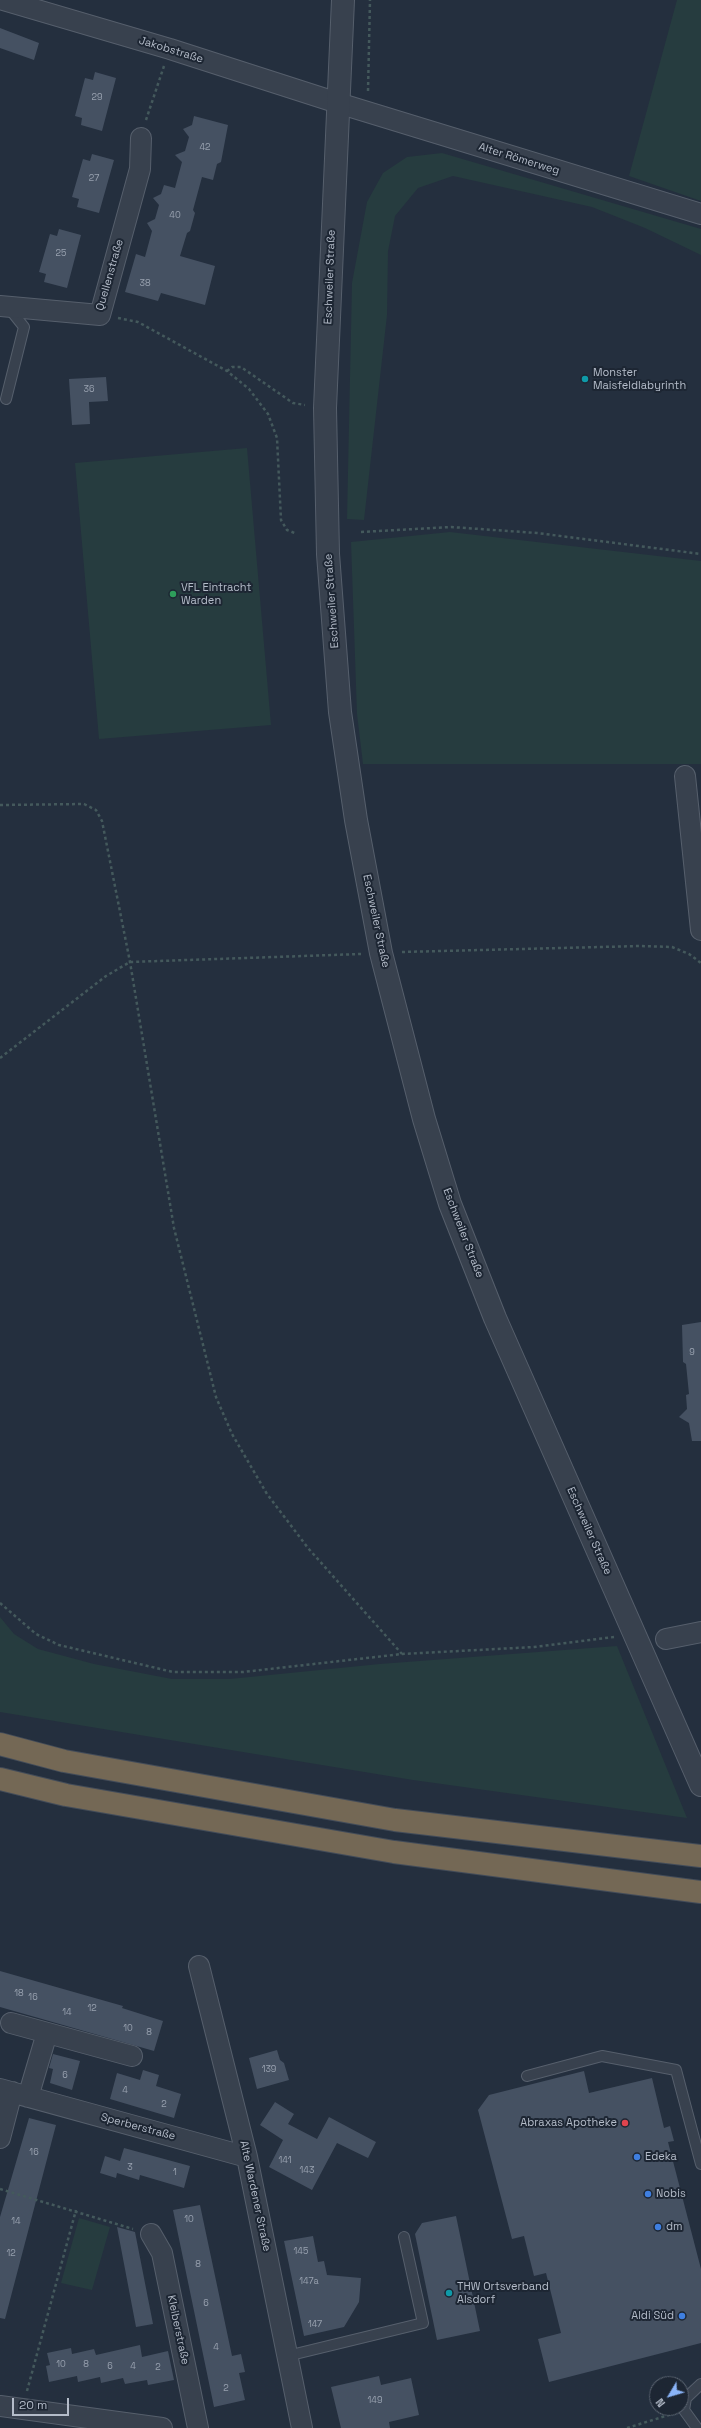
<!DOCTYPE html>
<html>
<head>
<meta charset="utf-8">
<style>
	body { margin:0 }
	#map { position:relative; width:701px; height:2428px; overflow:hidden; background:#242f3e; font-family:"Space Grotesk",sans-serif }
	canvas { display:block }
	.north { position:absolute; left:649px; top:2376px; width:40px; height:40px; box-sizing:border-box; background:#1d2633; border:1px solid #59626f; border-radius:50%; rotate:232deg; font-size:11px; font-weight:700; line-height:16px; text-align:center; color:#b4bcc9 }
	.north::after { content:''; display:block; margin:auto; width:14px; height:18px; background:#8ab4f8; clip-path:polygon(50% 0,100% 100%,50% 72%,0 100%) }
	.scale { position:absolute; left:12px; top:2398px; width:57px; height:18px; box-sizing:border-box; border:2px solid #b4bcc9; border-top:0; padding-left:5px; font-size:12px; line-height:14px; white-space:nowrap; color:#b4bcc9; -webkit-text-stroke:3px #1d2633; paint-order:stroke }
</style>
</head>
<body>
<div id="map">
<canvas width="701" height="2428"></canvas>
<div class="north">N</div>
<div class="scale">20 m</div>
</div>
<script>
const g = document.querySelector('canvas').getContext('2d');
g.lineJoin = 'round';
function fillPath(path, color) { g.fillStyle = color; g.fill(path, 'evenodd'); }
const toPath = rows => new Path2D(rows.map(r => 'M' + r).join(''));
function strokePath(path, color, width, dash) { g.strokeStyle = color; g.lineWidth = width; g.lineCap = dash ? 'butt' : 'round'; g.setLineDash(dash || []); g.stroke(path); }
function write(font, color, halo, rows, align = 'center') {
  g.font = font + ' "Space Grotesk",sans-serif'; g.lineWidth = 4; g.setLineDash([]); g.textBaseline = 'middle'; g.strokeStyle = halo; g.fillStyle = color; for (const [text, x, y, turn = 0] of rows) {
    g.save(); g.translate(x, y); g.rotate((+turn || 0) * Math.PI / 180); g.textAlign = isNaN(turn) ? turn : align; if (halo) g.strokeText(text, 0, 0); g.fillText(text, 0, 0); g.restore();
  }
}
const green = toPath([
	[677,0,701,0,701,201,629,176],
	[442,153,701,229,701,255,645,228,592,207,453,176,418,188,395,216,388,251,387,315,364,520,347,519,352,283,367,202,383,173,407,157],
	[247,448,271,725,99,739,75,463],
	[450,532,701,561,701,764,363,764,357,714,351,542],
	[0,1617,14,1634,38,1649,94,1664,172,1679,230,1679,380,1664,617,1646,687,1818,413,1780,0,1712],
	[79,2218,110,2227,92,2290,61,2283]
]);
const building = toPath([
	[0,28,39,43,34,60,0,48],
	[95,72,116,78,102,131,81,125,82,118,75,116,85,78,93,80],
	[194,116,228,125,221,162,217,164,213,180,202,177,193,210,195,213,190,231,187,233,180,256,215,266,205,305,161,293,158,301,125,292,136,254,145,257,152,231,147,223,155,219,159,205,153,198,161,194,164,185,175,188,182,162,175,155,185,151,189,137,183,129,192,125],
	[92,154,114,160,99,213,77,207,79,199,72,197,83,159,90,161],
	[59,229,81,235,67,288,44,282,46,274,39,272,50,234,57,236],
	[106,377,108,401,89,402,90,424,72,425,69,379],
	[701,1322,701,1441,692,1441,689,1423,679,1417,687,1409,686,1395,689,1394,686,1364,683,1362,682,1325],
	[0,1971,123,2006,122,2008,163,2021,154,2051,0,2007],
	[277,2050,280,2060,284,2063,289,2080,257,2089,249,2058],
	[53,2054,80,2061,72,2090,50,2083,53,2069,49,2068],
	[143,2070,159,2075,156,2086,181,2094,174,2118,110,2099,117,2073,140,2080],
	[584,2071,589,2093,652,2078,664,2128,670,2126,674,2141,668,2142,701,2269,701,2343,549,2382,538,2339,561,2333,546,2273,534,2276,524,2236,512,2239,478,2110,489,2095],
	[275,2102,294,2114,288,2124,317,2139,329,2117,376,2142,368,2158,337,2143,312,2190,269,2167,283,2140,260,2125],
	[29,2118,56,2125,5,2319,0,2318,0,2217],
	[124,2148,190,2166,184,2188,140,2175,139,2180,117,2173,116,2178,100,2173,105,2156,120,2161],
	[200,2205,232,2356,241,2354,245,2372,239,2373,245,2400,214,2407,173,2210],
	[456,2216,480,2331,437,2340,415,2234,422,2223],
	[117,2227,135,2232,153,2324,136,2327],
	[313,2236,318,2262,324,2261,327,2275,361,2278,359,2302,344,2327,304,2336,284,2241],
	[140,2345,142,2357,168,2351,174,2380,148,2385,147,2380,125,2384,123,2378,101,2383,100,2377,78,2382,77,2376,49,2382,46,2366,50,2365,47,2353,71,2348,72,2354,94,2349,96,2355],
	[379,2376,381,2385,411,2378,419,2415,389,2422,390,2428,341,2428,331,2387]
]);
const path = toPath([
	[368,91,370,0],
	[146,120,164,66],
	[118,318,138,322,227,371,249,389,268,414,277,438,281,520,287,530,297,534],
	[227,371,232,367,241,367,293,403,305,405],
	[361,532,451,527,537,533,701,554],
	[0,805,84,804,96,810,102,821,130,962,174,1228,216,1397,232,1434,267,1494,308,1548,402,1654],
	[402,952,640,946,672,947,689,954,701,963],
	[0,1058,106,976,130,962,361,954],
	[0,1603,36,1634,59,1645,173,1672,243,1672,402,1654,534,1647,614,1637],
	[0,2189,133,2229],
	[27,2391,76,2210],
	[627,2428,672,2414]
]);
const service = toPath([
	[6,399,24,327,8,307],
	[527,2076,602,2056,676,2070,701,2164],
	[287,2356,423,2323,404,2237],
	[697,2428,684,2410,686,2398,701,2384]
]);
const minor = toPath([
	[3,0,170,49,338,103,701,214],
	[0,306,100,315,140,169,141,138],
	[685,776,701,930],
	[666,1639,701,1632],
	[199,1966,247,2157,302,2428],
	[11,2023,132,2056],
	[0,2089,247,2157],
	[28,2097,47,2033],
	[0,2138,12,2092],
	[151,2234,162,2253,198,2428],
	[0,2406,162,2428]
]);
const tertiary = toPath([
	[343,0,325,408,328,554,340,712,356,820,381,953,424,1119,450,1204,495,1318,701,1785]
]);
const motorway = toPath([
	[0,1744,64,1761,395,1820,701,1856],
	[0,1779,66,1795,394,1852,701,1892]
]);
const markers = [
	[585,379,4,"#0f9aa8"],
	[173,594,4,"#2e9e5b"],
	[625,2123,4,"#e0444e"],
	[637,2157,4,"#3f7fe0"],
	[648,2194,4,"#3f7fe0"],
	[658,2227,4,"#3f7fe0"],
	[449,2293,4,"#0f9aa8"],
	[682,2316,4,"#3f7fe0"]
];
const numberNames = [
	["29",97,98],
	["42",205,148],
	["27",94,179],
	["40",175,216],
	["25",61,254],
	["38",145,284],
	["36",89,390],
	["9",692,1353],
	["18",19,1994],
	["16",33,1998],
	["12",92,2009],
	["14",67,2013],
	["10",128,2029],
	["8",149,2033],
	["139",269,2070],
	["6",65,2076],
	["4",125,2091],
	["2",164,2105],
	["16",34,2153],
	["141",285,2161],
	["3",130,2168],
	["143",307,2171],
	["1",175,2173],
	["10",189,2220],
	["14",16,2222],
	["145",301,2252],
	["12",11,2254],
	["8",198,2265],
	["147a",309,2282],
	["6",206,2304],
	["147",315,2325],
	["4",216,2348],
	["10",61,2365],
	["8",86,2365],
	["6",110,2367],
	["4",133,2367],
	["2",158,2368],
	["2",226,2389],
	["149",375,2401]
];
const streetNames = [
	["Jakobstraße",171,50,17],
	["Alter Römerweg",519,159,17],
	["Quellenstraße",110,275,-74],
	["Eschweiler Straße",330,277,-88],
	["Eschweiler Straße",332,601,-94],
	["Eschweiler Straße",376,921,78],
	["Eschweiler Straße",463,1233,69],
	["Eschweiler Straße",589,1531,66],
	["Sperberstraße",138,2127,15],
	["Alte Wardener Straße",255,2196,78],
	["Kleiberstraße",178,2330,78]
];
const poiNames = [
	["Monster",593,373],
	["Maisfeldlabyrinth",593,386],
	["VFL Eintracht",181,588],
	["Warden",181,601],
	["Abraxas Apotheke",617,2123,"right"],
	["Edeka",645,2157],
	["Nobis",656,2194],
	["dm",666,2227],
	["THW Ortsverband",457,2287],
	["Alsdorf",457,2300],
	["Aldi Süd",674,2316,"right"]
];
fillPath(green, '#263c3f');
fillPath(building, '#455162');
strokePath(service, '#565f6c', 12);
strokePath(minor, '#565f6c', 22);
strokePath(tertiary, '#565f6c', 24);
strokePath(motorway, '#434c59', 24);
strokePath(path, '#44595c', 2.5, [3, 3]);
strokePath(service, '#38414e', 10);
strokePath(minor, '#38414e', 20);
strokePath(tertiary, '#38414e', 22);
strokePath(motorway, '#746855', 22);
for (const [x, y, r, color] of markers) { const dot = new Path2D(); dot.arc(x, y, r, 0, 2 * Math.PI); g.fillStyle = color; g.fill(dot); strokePath(dot, '#1d2633', 1.5); }
write('9px', '#98a1af', null, numberNames);
write('11px', '#b4bcc9', '#1d2633', streetNames);
write('11px', '#b4bcc9', '#1d2633', poiNames, 'left');
</script>
</body>
</html>
